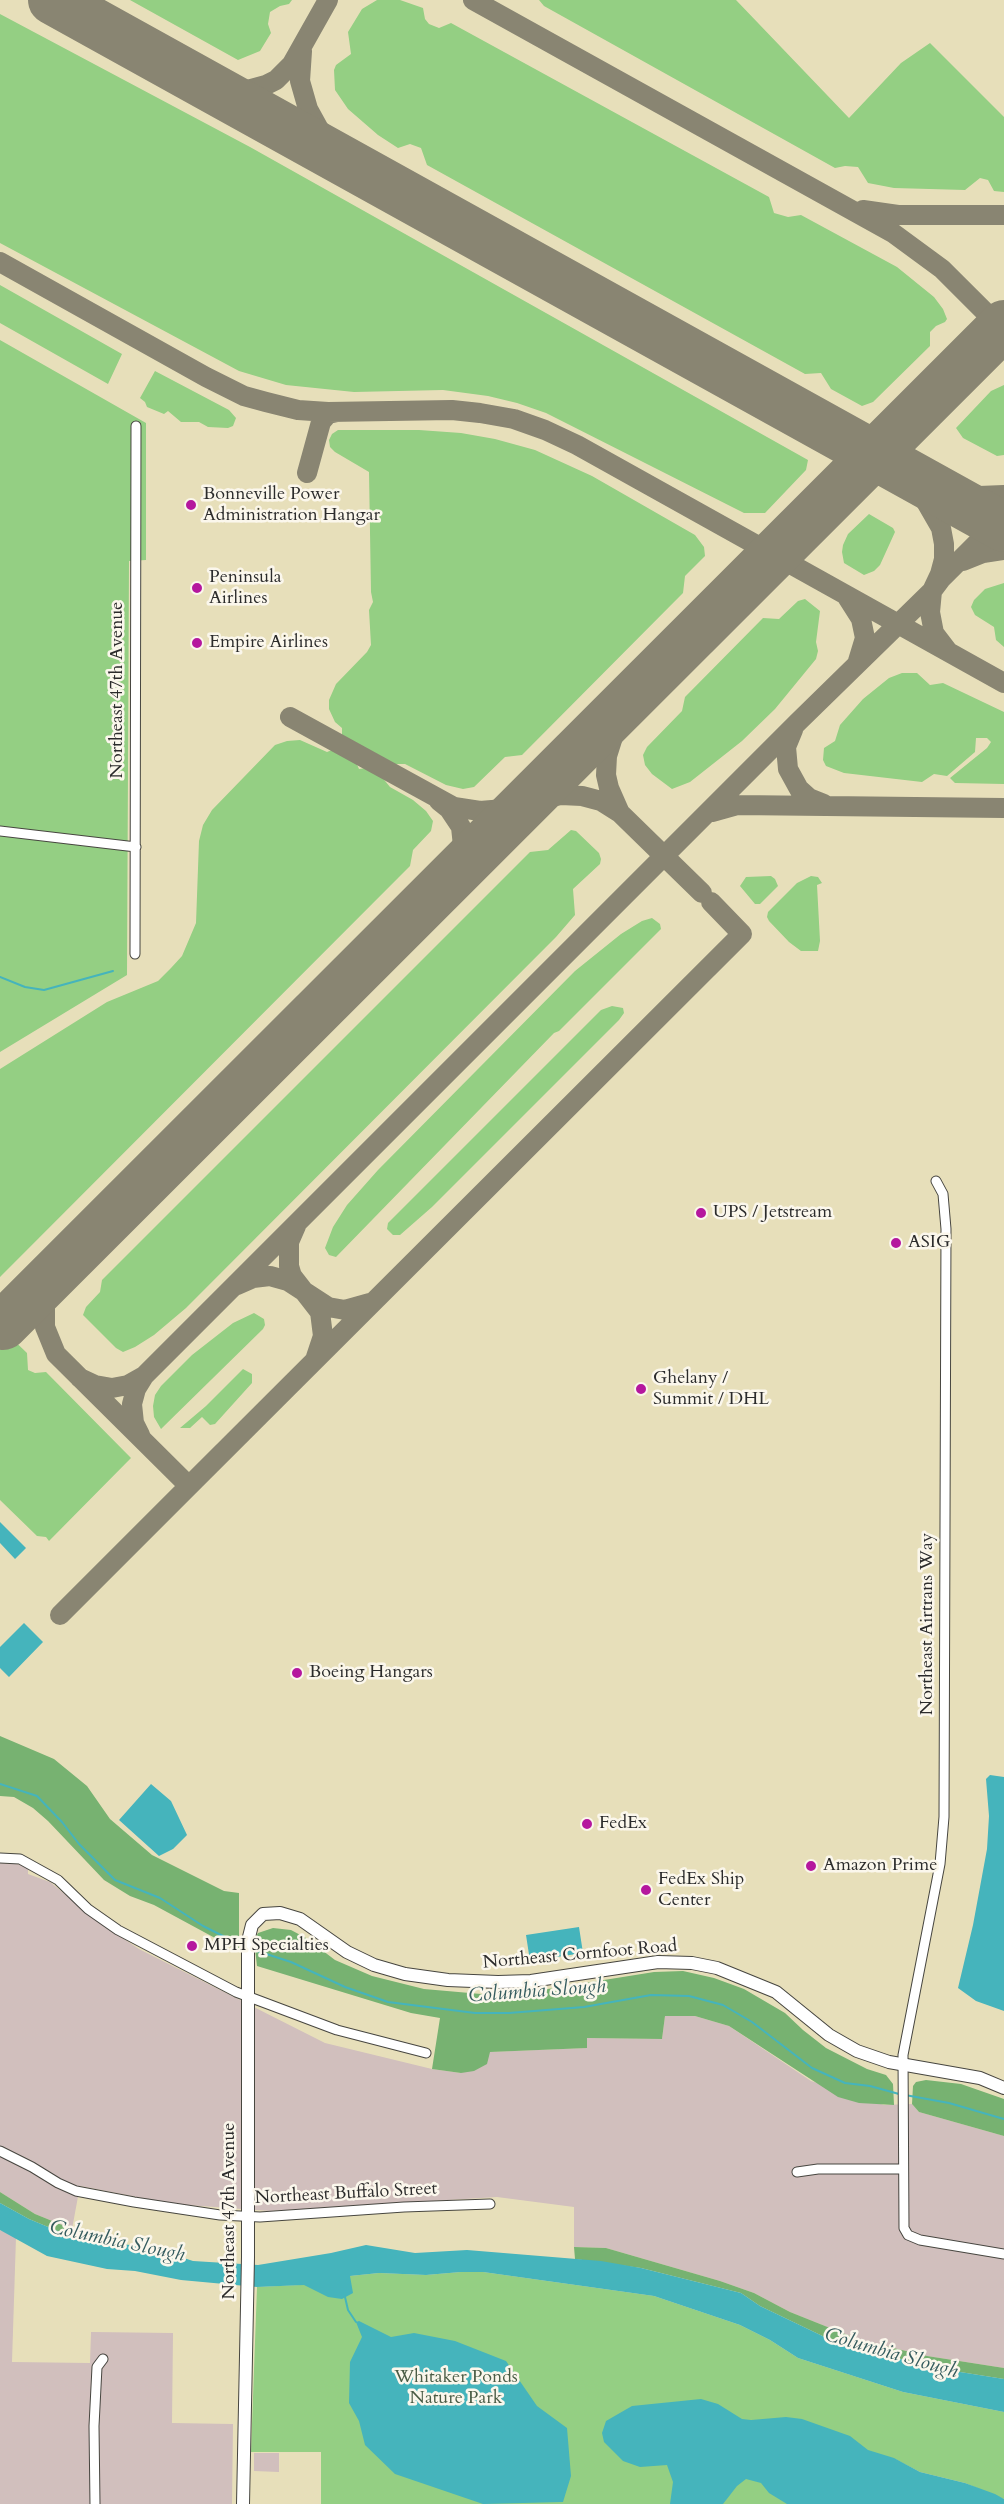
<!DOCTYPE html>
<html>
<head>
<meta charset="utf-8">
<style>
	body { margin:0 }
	canvas { display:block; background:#e7dfba }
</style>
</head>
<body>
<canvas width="1004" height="2504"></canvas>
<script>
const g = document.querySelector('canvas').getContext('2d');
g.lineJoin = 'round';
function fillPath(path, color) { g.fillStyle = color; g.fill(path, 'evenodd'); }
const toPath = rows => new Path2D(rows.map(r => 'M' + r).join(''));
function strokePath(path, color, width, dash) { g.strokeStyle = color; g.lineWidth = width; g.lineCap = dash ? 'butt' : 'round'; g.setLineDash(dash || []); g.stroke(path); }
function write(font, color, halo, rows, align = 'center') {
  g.font = font + ' Cardo,serif'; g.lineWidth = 5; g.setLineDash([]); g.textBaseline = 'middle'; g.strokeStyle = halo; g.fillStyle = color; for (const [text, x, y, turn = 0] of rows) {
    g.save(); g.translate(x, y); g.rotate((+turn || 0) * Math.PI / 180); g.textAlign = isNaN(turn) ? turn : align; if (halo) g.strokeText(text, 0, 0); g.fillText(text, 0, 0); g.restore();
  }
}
const industrial = toPath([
	[0,1863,28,1865,28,1874,50,1882,100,1923,139,1949,325,2043,432,2069,461,2073,489,2052,586,2048,587,2038,662,2039,665,2016,695,2016,729,2026,811,2081,884,2105,912,2104,919,2112,1004,2136,1004,2368,927,2356,860,2340,790,2312,754,2293,720,2281,606,2248,574,2247,574,2207,497,2197,270,2211,173,2204,80,2186,72,2229,35,2214,0,2192],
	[0,2230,16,2237,12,2362,90,2363,91,2332,173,2333,172,2423,233,2424,232,2504,0,2504],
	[254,2453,279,2453,279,2472,254,2471]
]);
const green = toPath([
	[130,0,292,0,289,4,280,6,270,12,268,24,271,33,260,51,238,60],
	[377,0,400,0,423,8,425,19,429,24,439,28,451,23,769,197,774,213,788,217,801,215,897,267,934,297,943,309,947,319,945,322,936,326,930,332,930,346,873,402,862,406,831,389,821,373,805,374,427,165,421,148,410,144,398,148,378,135,348,109,335,90,334,70,336,65,351,54,348,32,362,9],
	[539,0,736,0,849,118,901,63,930,43,1004,117,1004,192,994,191,988,180,980,178,965,190,894,188,868,183,858,167,845,166,835,168,544,6],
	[0,14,250,147,808,460,806,470,765,513,744,513,546,413,517,403,488,396,443,390,354,392,286,385,239,371,0,243],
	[0,285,122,354,108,384,0,323],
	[0,340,146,423,146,560,129,561,127,975,0,1052],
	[155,371,229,410,236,418,233,426,228,428,208,427,199,422,181,422,168,411,164,414,147,407,145,402,140,398],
	[1004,385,1004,455,997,456,963,438,956,428,991,391],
	[338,430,419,430,461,433,495,439,535,450,592,476,695,535,704,547,705,556,685,576,683,593,522,755,505,757,474,787,463,789,446,785,405,764,395,764,342,735,342,728,335,722,329,709,329,700,336,684,367,652,371,645,369,610,373,602,371,592,369,472,335,452,330,447,329,440,332,434],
	[869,514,893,528,895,532,880,565,874,571,864,575,844,563,842,552,843,545,848,534],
	[1004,583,1004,647,996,640,994,627,975,615,971,607,974,600,985,589],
	[805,599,820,611,816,642,818,651,816,659,775,709,742,741,690,782,672,789,652,774,645,765,643,755,647,747,682,711,685,697,763,618,779,619,798,601],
	[902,673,917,673,930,685,943,683,1004,712,1004,784,955,783,950,778,987,748,991,742,987,738,976,738,975,752,947,776,934,774,922,782,844,773,826,766,823,760,824,748,835,741,840,725,863,699,889,678],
	[300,740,327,752,332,750,356,762,359,769,366,768,381,776,390,787,413,800,426,811,433,821,431,831,413,850,410,866,0,1277,0,1069,107,1002,158,981,171,968,182,956,196,923,199,841,203,825,212,810,275,745,287,741],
	[571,830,576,831,599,853,601,859,600,864,573,889,575,915,556,937,186,1308,154,1335,135,1347,123,1352,116,1348,83,1315,86,1307,100,1292,102,1280,530,852,548,850],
	[771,876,775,879,778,886,760,904,755,904,740,886,746,877],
	[811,876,818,877,822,883,817,885,820,941,818,951,801,951,789,942,769,921,767,917,768,912,797,883],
	[652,918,660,924,661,929,559,1031,554,1033,336,1257,329,1255,325,1248,333,1227,347,1205,378,1170,575,971,621,934,642,921],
	[612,1006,623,1008,624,1013,619,1020,432,1207,400,1235,393,1235,387,1229,388,1223,601,1010],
	[254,1313,264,1319,265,1325,263,1329,161,1429,154,1417,153,1406,155,1395,161,1386,192,1355,233,1323],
	[0,1327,27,1353,28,1370,35,1373,46,1372,131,1458,49,1541,46,1537,37,1536,0,1500],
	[243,1369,252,1374,252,1383,215,1424,210,1425,202,1417,190,1428,180,1428,206,1406],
	[461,2272,483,2272,654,2296,740,2325,770,2340,798,2358,903,2392,1004,2412,1004,2499,965,2483,920,2472,895,2459,894,2504,321,2504,321,2452,251,2452,257,2287,322,2284,350,2276,379,2273,426,2275]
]);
const forest = toPath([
	[0,1736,54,1759,87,1786,110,1819,152,1855,224,1891,239,1893,239,1951,154,1905,130,1896,104,1880,48,1821,33,1808,14,1797,0,1796],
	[273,1928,291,1930,306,1938,335,1960,372,1976,424,1989,504,1996,654,1972,683,1971,714,1978,744,1989,785,2013,803,2030,826,2048,867,2069,886,2075,893,2084,894,2105,859,2103,838,2097,729,2026,695,2016,665,2016,662,2039,587,2038,587,2048,490,2052,487,2064,474,2071,461,2073,432,2069,440,2018,411,2013,257,1966,254,1940,258,1933],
	[926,2080,961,2084,1004,2099,1004,2136,919,2112,912,2104,913,2086,916,2082],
	[0,2192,35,2214,72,2229,72,2237,29,2219,0,2203],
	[574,2247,606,2248,720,2281,754,2293,790,2312,860,2340,927,2356,1004,2368,1004,2379,935,2368,835,2342,760,2306,741,2293,641,2268,575,2259]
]);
const water = toPath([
	[0,1522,26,1548,15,1559,0,1543],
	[24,1623,43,1642,9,1677,0,1668,0,1647],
	[990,1775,1004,1777,1004,2011,976,2001,958,1988,973,1925,987,1849,989,1816,986,1779],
	[151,1784,171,1801,187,1835,173,1849,159,1856,119,1820],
	[579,1927,583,1953,530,1961,526,1935],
	[0,2203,29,2219,72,2237,101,2243,147,2246,193,2261,258,2265,331,2253,366,2245,415,2253,467,2250,601,2261,641,2268,741,2293,760,2306,835,2342,935,2368,1004,2379,1004,2412,903,2392,798,2358,770,2340,740,2325,654,2296,483,2272,461,2272,426,2275,379,2273,350,2276,353,2293,342,2299,328,2297,304,2285,257,2287,181,2280,135,2271,107,2269,47,2256,0,2230],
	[359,2321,391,2337,414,2333,455,2341,506,2361,537,2406,567,2428,571,2476,563,2502,483,2504,395,2474,365,2445,359,2421,349,2403,350,2362,362,2337,356,2322],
	[701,2399,718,2404,742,2419,751,2420,786,2417,802,2419,850,2436,868,2450,894,2458,920,2472,965,2483,995,2494,1004,2499,1004,2504,787,2504,769,2493,761,2483,746,2479,737,2486,723,2504,670,2504,673,2482,667,2465,640,2467,623,2461,604,2442,602,2433,606,2421,632,2406]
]);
const stream = toPath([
	[0,977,25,987,44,990,113,971],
	[0,1784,37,1796,62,1822,79,1844,115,1880,160,1898,203,1926,243,1946],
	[254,1950,291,1962,345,1987,388,2002,475,2013,509,2013,584,2007,651,1995,689,1996,723,2005,752,2022,812,2068,845,2083,870,2086,899,2094],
	[905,2095,949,2103,1004,2119],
	[345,2297,348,2310,356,2322]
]);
const taxiway = toPath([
	[473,0,893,233,942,269,1004,331],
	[302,51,300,81,308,109,319,129,334,146,367,174],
	[204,84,223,89,244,91,266,85,276,80,292,64,328,0],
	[863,210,898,215,1004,215],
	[0,262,206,377,244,396,266,402,298,410,328,412,452,410,480,413,514,419,545,430,577,445,1004,683],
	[885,461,922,495,941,528,944,544,944,559,940,574,932,591,930,612,934,633,947,650],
	[906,471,943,488,962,494,979,496,1004,495],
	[307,473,321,422,328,414,337,412],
	[963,561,983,553,1004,550],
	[847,597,861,619,865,638,858,661],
	[290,717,454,807,480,811,504,809,534,794],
	[793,730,786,747,788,769,799,789,809,798,824,804],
	[439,801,449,809,461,827,463,846,456,872],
	[525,808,547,798,561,795,582,796,601,801,620,813,702,893],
	[712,812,737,805,1004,808],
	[620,813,609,788,606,775,607,756,613,737,631,704,681,647],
	[296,1226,289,1242,289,1266,292,1276,320,1312,323,1336,316,1357],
	[50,1277,45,1295,45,1327,56,1354,189,1486,742,934,711,902],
	[237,1285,253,1278,270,1276,288,1281,328,1307,345,1310,370,1303],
	[80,1378,95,1385,112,1388,128,1385,144,1376,797,723,932,591,941,579,1004,516],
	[140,1435,134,1423,132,1404,136,1389,144,1376],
	[60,1615,189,1486]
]);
const runway = toPath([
	[53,0,1004,527],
	[3,1325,1004,325]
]);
const street = toPath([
	[0,831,136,847],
	[135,954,136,426],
	[936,1181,943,1194,946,1229,944,1817,940,1864,903,2055,904,2228,908,2235,920,2240,1004,2254],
	[0,1858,20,1859,58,1880,88,1909,118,1930,236,1992,337,2030,426,2053],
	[0,2151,32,2167,58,2183,76,2191,134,2202,220,2215,260,2217,404,2207,490,2204],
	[797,2172,818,2169,903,2169],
	[95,2504,94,2426,97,2367,103,2359]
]);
const secondary = toPath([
	[243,2504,248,2257,248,1941,252,1925,263,1914,280,1913,300,1919,347,1952,374,1965,405,1974,448,1980,498,1982,531,1981,658,1962,692,1963,717,1968,776,1992,829,2035,857,2051,889,2062,980,2078,1004,2088]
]);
const markers = [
	[191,505,6,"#b5179e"],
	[197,588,6,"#b5179e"],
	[197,643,6,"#b5179e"],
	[701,1213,6,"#b5179e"],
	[896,1243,6,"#b5179e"],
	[641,1389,6,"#b5179e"],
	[297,1673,6,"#b5179e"],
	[587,1824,6,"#b5179e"],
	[811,1866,6,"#b5179e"],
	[646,1890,6,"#b5179e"],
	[192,1946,6,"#b5179e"]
];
const poiNames = [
	["Bonneville Power",203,495],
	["Administration Hangar",203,516],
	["Peninsula",209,578],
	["Airlines",209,599],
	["Empire Airlines",209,643],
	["UPS / Jetstream",713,1213],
	["ASIG",908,1243],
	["Ghelany /",653,1379],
	["Summit / DHL",653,1400],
	["Boeing Hangars",309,1673],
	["FedEx",599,1824],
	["Amazon Prime",823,1866],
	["FedEx Ship",658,1880],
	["Center",658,1901],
	["MPH Specialties",204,1946]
];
const streetNames = [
	["Northeast 47th Avenue",118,690,-90],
	["Northeast Airtrans Way",928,1624,-90],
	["Northeast Cornfoot Road",580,1955,-5],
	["Northeast Buffalo Street",346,2194,-3],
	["Northeast 47th Avenue",230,2211,-90]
];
const parkNames = [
	["Whitaker Ponds",456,2378],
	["Nature Park",456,2399]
];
const waterNames = [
	["Columbia Slough",537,1992,-4],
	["Columbia Slough",117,2242,12],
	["Columbia Slough",891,2354,16]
];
fillPath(industrial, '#d1bfbd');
fillPath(green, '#94cf83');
fillPath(forest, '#77b271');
fillPath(water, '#45b4bc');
strokePath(stream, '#45b4bc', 2);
strokePath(taxiway, '#898572', 20);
strokePath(runway, '#898572', 50);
strokePath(street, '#474640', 11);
strokePath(secondary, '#474640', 14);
strokePath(street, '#fff', 9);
strokePath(secondary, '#fff', 12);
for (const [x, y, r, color] of markers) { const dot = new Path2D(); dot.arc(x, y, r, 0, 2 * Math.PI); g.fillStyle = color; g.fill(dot); strokePath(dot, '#fbf7ec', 2); }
write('18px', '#2b2b2b', '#fbf7ec', poiNames, 'left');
write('18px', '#2b2b2b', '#fbf7ec', streetNames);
write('18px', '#4a5c45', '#fbf7ec', parkNames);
write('italic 20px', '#345b5e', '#fbf7ec', waterNames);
</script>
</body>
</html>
